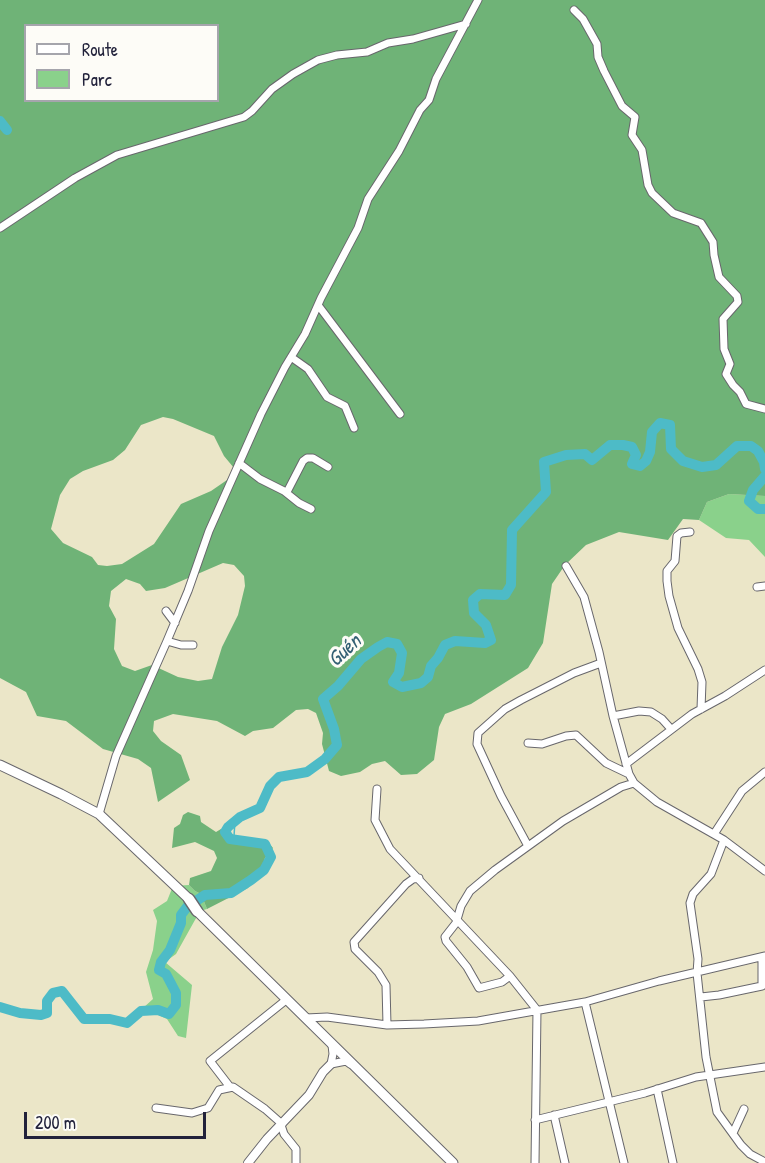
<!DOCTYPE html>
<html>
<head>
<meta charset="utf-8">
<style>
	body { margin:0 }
	#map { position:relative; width:765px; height:1163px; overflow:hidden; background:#ebe6c8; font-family:"Patrick Hand",sans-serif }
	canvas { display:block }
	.legend { position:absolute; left:24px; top:24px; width:195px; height:78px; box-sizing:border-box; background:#fdfcf7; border:2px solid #a5a5ac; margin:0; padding:8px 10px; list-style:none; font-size:18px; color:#22223b }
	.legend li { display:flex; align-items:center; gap:12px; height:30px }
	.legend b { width:30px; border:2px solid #a5a5ac }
	.scale { position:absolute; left:24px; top:1112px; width:182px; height:27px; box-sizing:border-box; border:3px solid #22223b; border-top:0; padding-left:8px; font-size:18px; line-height:21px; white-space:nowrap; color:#22223b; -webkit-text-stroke:4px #fdfcf7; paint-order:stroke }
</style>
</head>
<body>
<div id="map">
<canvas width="765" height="1163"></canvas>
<ul class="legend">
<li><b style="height:8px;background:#fff"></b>Route</li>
<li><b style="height:16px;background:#8ad18b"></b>Parc</li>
</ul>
<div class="scale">200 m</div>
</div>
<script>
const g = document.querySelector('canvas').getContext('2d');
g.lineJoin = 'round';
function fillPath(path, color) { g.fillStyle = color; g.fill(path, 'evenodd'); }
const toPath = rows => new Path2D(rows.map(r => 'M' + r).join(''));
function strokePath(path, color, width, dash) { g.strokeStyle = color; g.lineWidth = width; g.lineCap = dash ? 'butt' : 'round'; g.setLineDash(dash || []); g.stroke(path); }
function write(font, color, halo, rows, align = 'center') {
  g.font = font + ' "Patrick Hand",sans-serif'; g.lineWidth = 6; g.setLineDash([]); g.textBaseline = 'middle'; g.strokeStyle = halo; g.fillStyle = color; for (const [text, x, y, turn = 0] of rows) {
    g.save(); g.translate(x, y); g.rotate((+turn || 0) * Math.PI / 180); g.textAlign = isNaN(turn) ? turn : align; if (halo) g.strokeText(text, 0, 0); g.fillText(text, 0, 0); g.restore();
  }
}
const green = toPath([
	[729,494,765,496,765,557,749,540,726,538,699,520,707,502],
	[189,885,195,891,201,894,207,909,200,911,176,954,165,962,192,985,186,1038,178,1036,167,1019,143,1008,153,999,146,972,153,950,157,921,153,910,167,901,173,886]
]);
const forest = toPath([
	[0,0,765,0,765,496,729,494,707,502,699,520,683,519,668,540,619,532,586,545,565,565,552,584,543,643,528,668,471,704,445,714,439,727,434,760,417,774,401,775,385,761,372,764,360,772,341,776,329,771,322,744,323,733,316,713,308,709,296,710,273,728,253,731,245,736,217,721,173,714,154,721,153,731,161,741,181,755,190,780,158,802,151,768,138,759,103,749,66,721,37,716,26,692,0,678],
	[26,26,218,26,218,100,26,100],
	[163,417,173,419,214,436,224,456,234,468,227,480,211,491,181,504,154,544,122,564,107,566,98,565,92,557,63,543,51,529,60,495,70,479,83,471,113,460,125,450,141,425],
	[223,563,234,565,244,576,245,586,238,615,222,647,212,679,198,681,178,677,152,665,135,671,122,666,114,649,116,619,109,606,111,591,126,579,140,584,146,591,165,588],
	[188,812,200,816,201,822,216,832,221,829,236,836,267,841,273,848,265,858,262,868,248,888,207,909,201,894,195,891,189,885,190,878,211,871,217,858,214,851,195,842,172,848,174,828,180,824,183,815]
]);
const stream = toPath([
	[230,839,234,836,235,821]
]);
const river = toPath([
	[0,121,7,130],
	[765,476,753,490,749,501,758,509,765,509],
	[0,1007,20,1013,41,1015,47,1013,47,1001,53,993,62,991,84,1019,110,1019,127,1023,141,1011,158,1010,169,1014,176,1005,176,993,166,974,159,970,161,962,170,950,181,923,181,915,187,907,205,895,231,893,251,880,264,870,271,857,265,844,230,839,225,832,228,827,240,817,260,808,270,786,279,777,307,772,325,759,337,745,334,729,323,699,338,686,361,659,378,647,387,642,397,644,402,653,399,673,393,682,402,687,421,683,428,677,431,666,438,658,445,645,455,641,485,643,491,640,486,625,474,613,473,600,480,594,505,595,511,585,512,530,546,492,544,462,566,455,585,454,592,460,610,445,623,445,632,447,636,455,632,464,640,466,646,461,650,452,652,432,660,423,670,425,671,449,683,461,702,467,716,465,737,446,751,446,758,451,764,462,765,469]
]);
const minor = toPath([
	[574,10,583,19,597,44,598,57,604,71,622,106,635,117,632,135,642,150,648,185,652,193,673,213,701,223,713,242,714,255,719,277,737,296,738,302,723,319,724,349,730,364,726,374,733,385,740,392,746,404,765,409],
	[0,228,75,178,117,155,244,117,252,111,272,89,293,74,318,60,337,55,367,52,388,43,413,39,466,24],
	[318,305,400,414],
	[291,357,308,369,327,397,345,406,354,428],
	[239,463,260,479,284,491,299,503,311,509],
	[287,492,303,461,307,458,313,458,328,467],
	[690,532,681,533,677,536,675,561,667,571,667,581,669,596,678,628,698,669,702,682,701,709],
	[566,566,584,597,599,652,613,716,629,774,634,783,657,802,724,840,765,871],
	[757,587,765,586],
	[166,611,175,623],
	[167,641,181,645,193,645],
	[613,716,639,711,651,712,662,719,671,729],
	[528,743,542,744,566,736,576,735,606,763,629,774],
	[626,764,692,714,725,696,765,670],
	[377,789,375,820,390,849,510,976,537,1010,535,1163],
	[99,814,116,756,167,641,188,591,209,531,261,414,285,367,305,334,321,298,358,228,368,199,399,151,420,110,429,100,436,79,478,0],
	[714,834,742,791,765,772],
	[724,840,711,874,693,894,690,903,698,959,697,973,706,1057,717,1112,741,1145,750,1154,765,1162],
	[528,846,501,796,477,744,478,733,505,709,521,700,574,673,601,663],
	[510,976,502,982,479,988,467,967,446,941,445,937,456,923,461,906,470,891,495,870,563,821,621,787,634,783],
	[701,997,719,995,762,986,762,957],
	[585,1002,659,981,765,956],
	[306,1018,327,1017,387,1025,424,1024,478,1021,585,1002,624,1163],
	[387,1025,386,985,378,972,355,949,354,942,406,884,413,879,419,878],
	[332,1045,333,1054,331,1064,346,1061,350,1064],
	[230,1087,210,1061,286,1000],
	[657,1089,673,1163],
	[156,1108,192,1113,208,1108,219,1090,233,1087,265,1109,282,1124],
	[554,1115,565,1163],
	[535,1120,645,1093,696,1077,765,1067],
	[281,1125,284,1134,296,1149,296,1163],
	[733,1133,744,1109]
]);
const tertiary = toPath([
	[248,1163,267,1139,309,1095,323,1072,331,1064]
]);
const secondary = toPath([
	[0,765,61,794,99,814,189,899],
	[197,911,453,1163]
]);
const primary = toPath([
	[189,899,197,911]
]);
const waterNames = [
	["Guén",345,651,-43]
];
fillPath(green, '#8ad18b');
fillPath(forest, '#6fb377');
strokePath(stream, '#4dbbc7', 1.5);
strokePath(river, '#4dbbc7', 10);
strokePath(minor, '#68676c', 9);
strokePath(tertiary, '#68676c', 10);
strokePath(secondary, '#68676c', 11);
strokePath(primary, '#68676c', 13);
strokePath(minor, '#fff', 7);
strokePath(tertiary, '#fff', 8);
strokePath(secondary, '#fff', 9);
strokePath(primary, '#fff', 10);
write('italic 21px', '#335f73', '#fdfcf7', waterNames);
</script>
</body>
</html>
